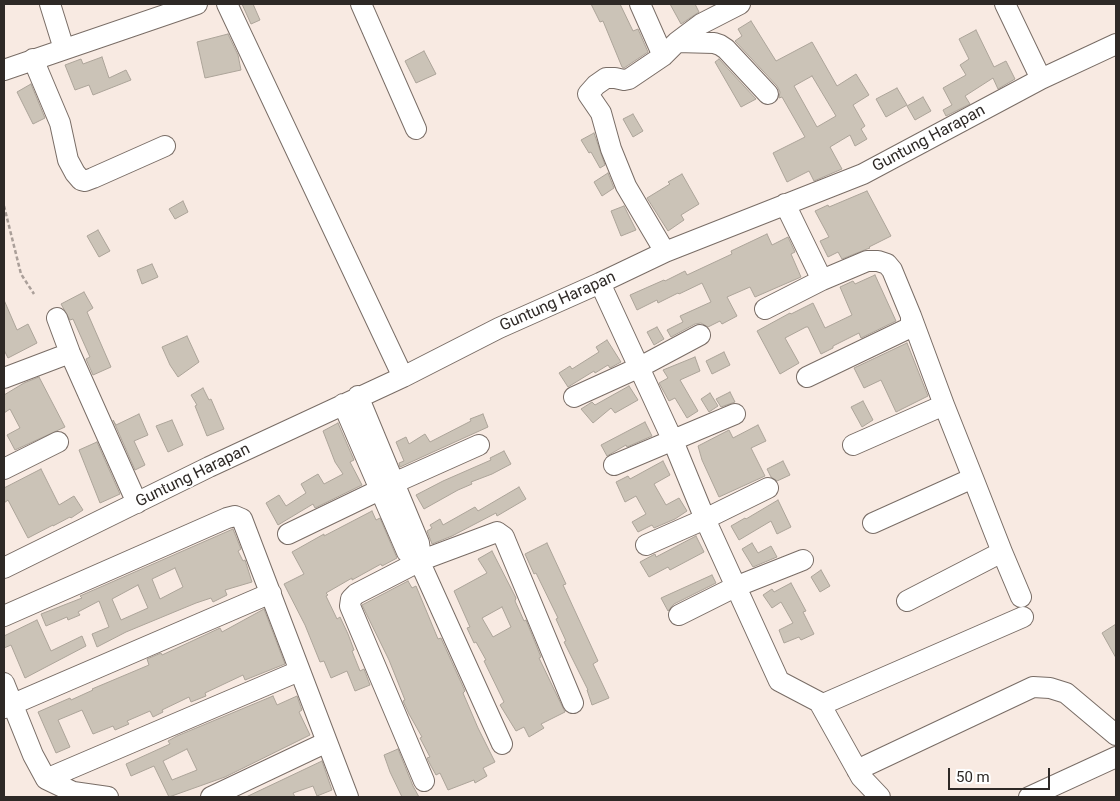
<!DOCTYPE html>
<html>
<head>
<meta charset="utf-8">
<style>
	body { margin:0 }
	#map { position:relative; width:1120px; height:801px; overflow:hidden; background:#f8eae2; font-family:Roboto,sans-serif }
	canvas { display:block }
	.frame { position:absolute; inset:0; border:5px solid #2e2926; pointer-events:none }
	.scale { position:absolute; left:948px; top:768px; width:102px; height:22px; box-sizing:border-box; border:2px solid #2e2926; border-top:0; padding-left:6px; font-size:15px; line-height:18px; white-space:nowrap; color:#2e2926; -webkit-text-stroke:4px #fff; paint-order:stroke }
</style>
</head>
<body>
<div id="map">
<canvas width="1120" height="801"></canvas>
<div class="frame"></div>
<div class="scale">50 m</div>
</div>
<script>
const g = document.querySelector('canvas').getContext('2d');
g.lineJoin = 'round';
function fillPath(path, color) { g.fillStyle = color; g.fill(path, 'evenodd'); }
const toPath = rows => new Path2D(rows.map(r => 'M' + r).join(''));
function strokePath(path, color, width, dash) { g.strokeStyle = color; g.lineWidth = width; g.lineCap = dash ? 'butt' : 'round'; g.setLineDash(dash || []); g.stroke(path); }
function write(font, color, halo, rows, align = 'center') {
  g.font = font + ' Roboto,sans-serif'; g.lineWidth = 4; g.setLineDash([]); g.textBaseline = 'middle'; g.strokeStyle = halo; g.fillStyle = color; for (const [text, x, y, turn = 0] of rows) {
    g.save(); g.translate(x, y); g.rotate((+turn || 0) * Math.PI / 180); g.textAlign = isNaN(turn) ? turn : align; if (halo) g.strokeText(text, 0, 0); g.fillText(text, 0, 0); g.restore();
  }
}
const building = toPath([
	[242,4,253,4,260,20,251,24,242,4],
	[591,4,620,4,633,31,638,29,648,52,624,68,622,67,603,21,600,22,591,4],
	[670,4,695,4,699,12,681,24,670,4],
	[751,21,776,61,812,42,837,86,856,74,869,95,853,105,865,126,861,129,867,139,855,146,850,135,830,147,842,169,814,181,809,171,787,182,773,153,805,137,782,97,779,98,780,92,777,86,735,41,742,36,738,29,751,21],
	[812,76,836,116,817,127,794,86,812,76],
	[976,30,994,67,1006,61,1015,79,998,89,993,78,965,96,970,104,946,116,943,110,952,105,943,88,966,75,960,65,969,59,959,39,976,30],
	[228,34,238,55,241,70,205,78,197,42,228,34],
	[424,51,436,74,416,83,405,61,424,51],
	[102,57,109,78,126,70,131,80,93,95,89,85,75,90,65,65,81,59,83,64,102,57],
	[719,59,756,99,741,107,715,62,719,59],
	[31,84,45,118,33,124,17,92,31,84],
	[897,88,907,105,886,117,876,99,897,88],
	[923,97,931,111,915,120,907,106,923,97],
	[633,114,643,131,633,137,623,119,633,114],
	[594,133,605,165,600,168,591,152,589,153,581,140,594,133],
	[608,173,614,188,602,196,594,182,608,173],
	[682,174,699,204,681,215,684,220,668,231,647,198,670,184,668,182,682,174],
	[867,191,891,236,869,247,870,248,867,249,842,259,838,252,828,257,820,241,829,237,815,211,828,205,829,207,867,191],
	[183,201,188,212,175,219,169,209,183,201],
	[624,206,636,230,621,236,611,211,624,206],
	[98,230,110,251,99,257,87,236,98,230],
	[767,234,772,245,788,237,795,252,791,254,801,277,755,297,750,287,727,297,737,316,722,324,720,321,708,327,701,323,695,324,671,337,667,330,683,322,680,316,711,302,702,283,679,294,678,293,658,303,657,300,637,310,630,295,664,280,665,281,685,271,687,275,732,254,731,251,767,234],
	[152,264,158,277,142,284,137,270,152,264],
	[875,275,896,321,861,338,859,333,833,346,833,348,821,354,808,327,806,327,785,338,799,363,780,374,757,331,790,313,791,314,813,303,825,328,852,315,840,287,853,281,855,284,875,275],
	[84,292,93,308,87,312,111,367,93,375,86,359,90,357,73,319,70,320,61,304,84,292],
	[4,300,17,330,28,324,37,343,8,358,4,350,4,300],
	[657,327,664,339,654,345,647,332,657,327],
	[187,336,199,362,178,377,170,365,162,347,187,336],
	[607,340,621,362,610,368,608,365,595,373,594,371,568,387,559,373,570,366,572,369,599,352,596,347,607,340],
	[907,343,928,396,896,412,881,380,864,388,854,368,907,343],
	[724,352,730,365,712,374,706,361,724,352],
	[695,357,700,371,680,380,698,411,687,418,675,398,669,401,659,383,668,378,663,370,695,357],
	[39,377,65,427,15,450,7,435,20,428,10,409,4,413,4,395,24,383,39,377],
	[629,386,638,400,615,413,611,408,593,423,581,409,592,402,595,405,629,386],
	[203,388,209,400,211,399,224,429,207,436,195,406,197,405,191,395,203,388],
	[730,392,735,402,721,407,716,399,730,392],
	[710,393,718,406,709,412,701,399,710,393],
	[863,401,873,420,862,427,851,407,863,401],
	[139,414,148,435,134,441,145,465,135,470,113,420,116,425,139,414],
	[483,414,488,427,400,467,399,463,404,461,396,442,406,437,409,444,425,434,430,442,471,421,470,419,483,414],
	[172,420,183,445,168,452,156,426,172,420],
	[645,422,652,436,627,447,626,445,607,456,601,445,645,422],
	[338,423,354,460,350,462,362,485,315,508,313,504,278,525,266,503,279,495,286,506,306,493,301,484,318,474,324,484,343,474,335,462,323,431,338,423],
	[758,425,766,441,751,448,765,476,719,497,702,460,698,446,729,430,733,438,758,425],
	[97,442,120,494,100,503,79,450,97,442],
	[504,451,511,464,492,474,471,482,472,484,458,490,424,509,416,495,443,481,491,460,490,458,504,451],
	[663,461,670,475,654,484,666,505,679,498,687,511,675,519,654,528,652,525,638,532,632,522,646,514,636,496,625,502,616,482,628,476,630,479,663,461],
	[783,461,790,475,777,481,771,477,767,469,783,461],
	[41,469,59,505,74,496,83,510,71,518,70,517,53,526,53,525,28,538,8,500,4,503,4,488,41,469],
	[519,487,526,499,497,516,496,513,452,536,432,544,427,531,432,528,430,525,440,519,443,525,475,507,478,511,519,487],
	[778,500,791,527,777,534,771,521,739,540,731,526,745,518,746,519,778,500],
	[372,511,376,520,380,518,397,558,382,566,381,564,352,580,352,578,326,593,328,595,326,596,337,619,340,617,348,634,354,650,352,651,360,671,364,669,370,685,355,691,347,671,331,678,324,661,320,662,305,625,284,584,304,574,292,552,324,534,324,536,372,511],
	[233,529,241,549,238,551,243,561,245,560,252,582,225,590,227,595,213,602,211,598,196,603,126,632,97,647,92,634,109,627,99,601,78,612,80,615,68,620,67,617,46,626,41,614,82,598,80,596,233,529],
	[175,568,183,587,160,599,152,579,175,568],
	[138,585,148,608,121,620,112,599,138,585],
	[696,536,704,552,670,570,668,567,649,577,640,562,655,554,656,557,696,536],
	[547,543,566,584,563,585,598,661,593,664,609,698,592,705,587,690,588,690,564,642,566,641,556,619,558,618,536,573,534,574,525,554,547,543],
	[752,543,758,553,771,546,777,557,753,567,742,549,752,543],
	[492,551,516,598,515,601,524,621,526,620,541,657,539,658,565,712,541,724,544,728,529,737,524,727,516,731,500,705,504,702,484,661,486,660,476,642,474,643,467,628,470,627,454,591,487,573,478,559,492,551],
	[502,607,511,627,493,637,482,618,502,607],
	[821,570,830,586,820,592,811,577,821,570],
	[712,575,716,583,674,604,668,611,661,598,712,575],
	[408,581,412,588,416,586,438,639,441,638,465,691,463,693,478,728,495,762,483,768,487,776,475,783,474,780,448,790,440,773,436,775,431,766,427,758,430,757,420,738,422,737,409,714,403,701,405,700,389,660,362,605,408,581],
	[791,583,806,611,803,612,814,634,801,640,799,637,784,643,779,630,793,623,781,602,772,608,763,595,772,589,774,592,791,583],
	[264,609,285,664,245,680,243,675,205,693,206,696,191,702,189,697,162,710,163,712,153,717,150,711,127,721,129,724,115,730,113,726,93,734,82,710,58,720,70,747,56,753,38,712,70,698,71,700,93,690,92,689,149,665,147,659,161,653,162,655,220,628,222,632,264,609],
	[37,620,51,651,82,636,86,646,25,678,11,645,4,648,4,636,37,620],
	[1116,624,1116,658,1102,633,1116,624],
	[273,696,277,705,297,696,302,710,299,712,310,735,225,777,169,797,154,766,131,776,126,764,170,744,168,741,177,736,273,696],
	[187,749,197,770,172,780,163,761,187,749],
	[398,749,413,786,419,797,402,797,390,772,384,755,398,749],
	[322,761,332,790,317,796,313,786,293,793,295,797,246,797,322,761]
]);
const path = toPath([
	[4,206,21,274,34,294]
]);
const minor = toPath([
	[50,4,64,49],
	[227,4,403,377],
	[361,4,416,129],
	[640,4,663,56],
	[1005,4,1041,79],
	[677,42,714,43,720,45,726,49,768,94],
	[33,59,60,123,68,160,75,173,81,180,85,181,93,178,165,146],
	[4,70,197,4],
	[665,252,626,186,611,149,601,113,588,94,596,85,606,78,615,78,624,80,629,79,663,56,677,42,701,24,740,4],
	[600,283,673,441,705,519,779,681,819,702,861,777,880,797],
	[765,309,822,280,785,204],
	[57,318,70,353,137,503],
	[807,377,909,328,911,322,911,316,892,270,887,264,878,261,867,261,822,280],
	[4,378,70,353],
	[358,396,419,543,422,567],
	[574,397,640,367,700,335],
	[343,404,407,552,422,567,502,744],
	[853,445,944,405,911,316],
	[614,465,735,414],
	[4,469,58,442],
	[873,523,973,478,944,405],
	[288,534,394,483,479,445],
	[646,545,705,519,768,488],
	[1002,552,1021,597],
	[4,568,209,467,403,377,499,328,600,283,665,252,863,174,1041,79,1116,44],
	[907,601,1002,552,973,478],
	[679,615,735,587,803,560],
	[4,616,227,518,235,516,242,519,348,797],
	[4,683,33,755,46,779,73,792,108,797],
	[821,705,1023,617],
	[4,708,271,593],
	[857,770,1033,687,1050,688,1066,693,1116,735],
	[46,779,299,671],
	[424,781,350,606,351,599,356,594,422,560,497,532,504,537,506,542,573,703],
	[211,797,327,742],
	[1029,797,1116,757]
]);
const streetNames = [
	["Guntung Harapan",929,139,-28],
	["Guntung Harapan",558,302,-24],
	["Guntung Harapan",193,476,-26]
];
fillPath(building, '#cbc3b7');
strokePath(building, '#aca499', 1);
strokePath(minor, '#796d66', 22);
strokePath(path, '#aa9f99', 2.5, [4, 2.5]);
strokePath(minor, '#fff', 20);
write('16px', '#2e2926', '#fff', streetNames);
</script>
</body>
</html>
